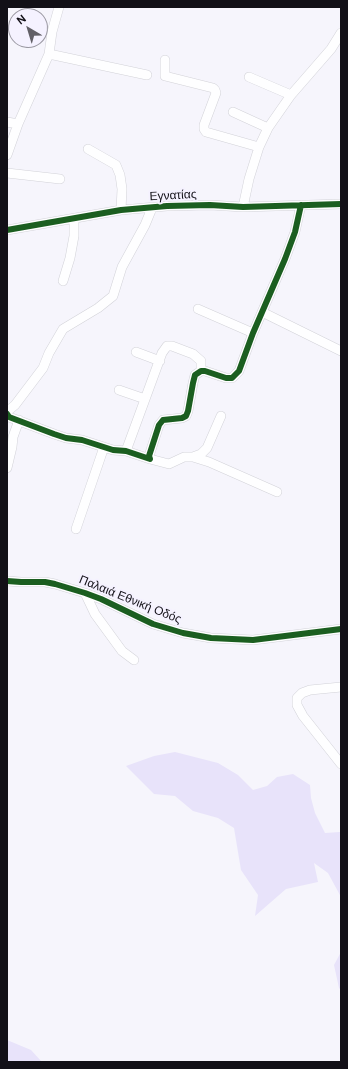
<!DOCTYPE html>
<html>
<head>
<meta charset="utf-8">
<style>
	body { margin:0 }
	#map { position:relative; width:348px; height:1069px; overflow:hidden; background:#f6f5fc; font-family:"DM Sans",sans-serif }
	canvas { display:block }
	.frame { position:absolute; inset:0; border:8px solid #121017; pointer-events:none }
	.north { position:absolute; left:8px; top:8px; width:40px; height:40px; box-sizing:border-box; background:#f5f2ff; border:1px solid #9a98a2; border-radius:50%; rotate:322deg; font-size:11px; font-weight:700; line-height:16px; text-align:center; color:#121017 }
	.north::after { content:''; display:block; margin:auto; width:14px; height:18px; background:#626067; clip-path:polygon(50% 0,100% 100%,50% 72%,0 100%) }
</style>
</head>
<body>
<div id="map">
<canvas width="348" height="1069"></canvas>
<div class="frame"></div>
<div class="north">N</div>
</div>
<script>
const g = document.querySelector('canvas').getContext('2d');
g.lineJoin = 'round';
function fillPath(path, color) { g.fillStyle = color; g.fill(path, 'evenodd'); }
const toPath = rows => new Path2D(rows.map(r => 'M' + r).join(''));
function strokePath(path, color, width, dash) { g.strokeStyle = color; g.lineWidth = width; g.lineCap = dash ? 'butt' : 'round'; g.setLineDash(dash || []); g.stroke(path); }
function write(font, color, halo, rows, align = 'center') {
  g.font = font + ' "DM Sans",sans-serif'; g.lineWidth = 4; g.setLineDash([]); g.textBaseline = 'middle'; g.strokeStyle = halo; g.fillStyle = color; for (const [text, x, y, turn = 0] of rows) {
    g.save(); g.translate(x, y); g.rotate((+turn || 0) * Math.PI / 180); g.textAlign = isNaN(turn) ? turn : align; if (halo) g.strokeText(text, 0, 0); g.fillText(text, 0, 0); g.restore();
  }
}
const green = toPath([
	[175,752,218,763,238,775,253,790,267,786,277,777,293,774,310,785,311,798,315,813,325,833,340,832,341,819,341,897,328,873,314,863,318,882,286,889,255,916,258,895,241,870,234,828,218,818,193,811,175,796,154,794,126,766,154,756],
	[341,952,341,990,339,988,334,965],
	[7,1040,31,1050,42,1062,7,1062]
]);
const minor = toPath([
	[49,54,147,75],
	[165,60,165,76,213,88,215,90,216,93,204,125,204,129,206,132,259,147],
	[249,77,291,95],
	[233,112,268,128],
	[7,122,18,124],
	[88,149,116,165,120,175,122,189,121,210],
	[7,155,18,124,49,54,52,32,59,7],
	[7,173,60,179],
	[243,207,249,179,259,147,268,128,291,95,331,49,341,33],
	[7,230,121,210,167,206,210,205,243,207,341,204],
	[63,281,70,258,74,236,74,219],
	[198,309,253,333],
	[262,312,341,351],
	[136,352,160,361],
	[119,390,145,399],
	[7,410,9,410,15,405,43,368,49,353,63,329,98,308,113,296,122,267,145,225,152,208],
	[7,414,9,417,54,434,66,438,82,440,113,450,126,451,150,459,149,456,159,425,163,420,182,418,186,416,188,411,193,383,195,375,201,371,205,371,226,378,232,378,239,371,253,333,285,259,295,232,301,205],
	[126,451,162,353,167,346,172,346,193,354,201,361,201,371],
	[193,457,201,454,207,448,221,416],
	[150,459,169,464,184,457,193,457,209,462,277,492],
	[7,468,12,447,13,437,19,420],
	[76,529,104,447],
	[7,581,21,582,45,582,55,584,85,593,101,599,153,624,183,633,211,638,253,640,341,629],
	[85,593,95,614,122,651,134,660],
	[341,687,310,690,302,693,297,698,297,705,303,716,341,764]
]);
const cycleway = toPath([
	[7,230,121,210,167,206,210,205,243,207,341,204],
	[7,414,9,417,54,434,66,438,82,440,113,450,126,451,150,459,149,456,159,425,163,420,182,418,186,416,188,411,193,383,195,375,201,371,205,371,226,378,232,378,239,371,253,333,285,259,295,232,301,205],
	[7,581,21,582,45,582,55,584,85,593,101,599,153,624,183,633,211,638,253,640,341,629]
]);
const streetNames = [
	["Εγνατίας",173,196,-3],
	["Παλαιά Εθνική Οδός",130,600,22]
];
fillPath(green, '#e8e3fa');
strokePath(minor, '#d2d2d8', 10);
strokePath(minor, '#fefeff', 9);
strokePath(cycleway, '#1b5e20', 6);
write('12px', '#121017', '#f5f2ff', streetNames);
</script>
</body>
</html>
